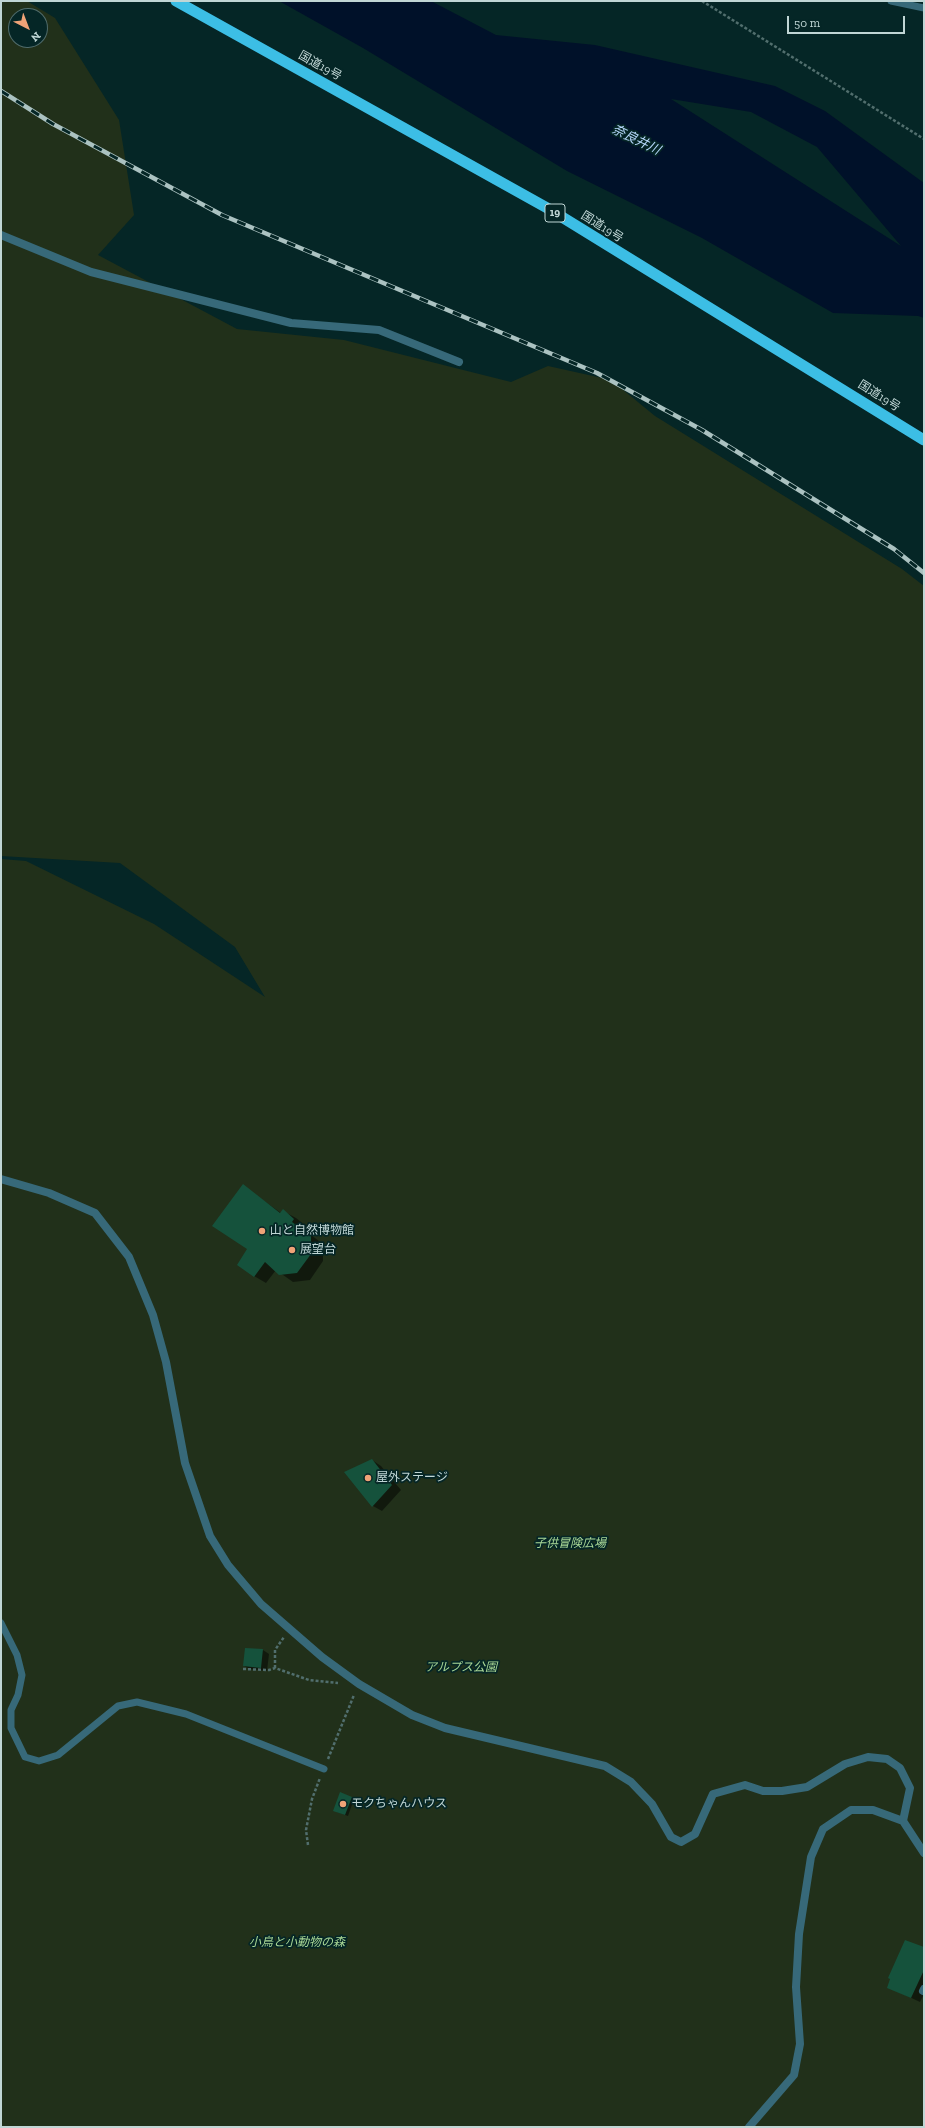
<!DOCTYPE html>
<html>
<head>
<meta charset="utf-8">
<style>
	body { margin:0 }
	#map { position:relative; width:925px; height:2128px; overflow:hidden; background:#052626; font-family:"Zilla Slab",serif }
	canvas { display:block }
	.frame { position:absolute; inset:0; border:2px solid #c0d6d5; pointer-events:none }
	.north { position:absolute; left:8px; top:8px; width:40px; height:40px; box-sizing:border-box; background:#052626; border:1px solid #506c6c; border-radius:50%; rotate:138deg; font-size:11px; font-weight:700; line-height:16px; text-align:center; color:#c0d6d5 }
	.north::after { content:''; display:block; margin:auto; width:14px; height:18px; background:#efa377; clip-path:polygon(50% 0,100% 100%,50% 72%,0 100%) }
	.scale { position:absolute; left:787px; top:16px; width:118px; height:18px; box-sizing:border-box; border:2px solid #c0d6d5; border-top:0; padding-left:5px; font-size:12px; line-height:14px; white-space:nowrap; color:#c0d6d5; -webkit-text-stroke:3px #052626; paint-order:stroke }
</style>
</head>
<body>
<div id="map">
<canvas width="925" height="2128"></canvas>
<div class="frame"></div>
<div class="north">N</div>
<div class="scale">50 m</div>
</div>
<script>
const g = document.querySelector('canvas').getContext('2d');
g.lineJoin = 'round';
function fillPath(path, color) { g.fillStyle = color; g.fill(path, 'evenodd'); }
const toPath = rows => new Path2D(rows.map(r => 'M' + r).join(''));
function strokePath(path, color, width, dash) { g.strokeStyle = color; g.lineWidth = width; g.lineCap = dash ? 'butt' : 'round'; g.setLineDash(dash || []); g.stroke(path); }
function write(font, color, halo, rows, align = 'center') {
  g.font = font + ' "Zilla Slab","Noto Sans JP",serif'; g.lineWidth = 3.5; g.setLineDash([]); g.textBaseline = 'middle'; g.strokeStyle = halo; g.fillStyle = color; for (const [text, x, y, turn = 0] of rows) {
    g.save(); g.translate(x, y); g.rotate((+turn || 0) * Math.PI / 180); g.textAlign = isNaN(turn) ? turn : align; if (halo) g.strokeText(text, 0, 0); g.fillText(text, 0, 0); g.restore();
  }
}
const green = toPath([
	[1,1,27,1,55,18,119,120,134,215,98,255,237,329,344,340,511,382,548,366,611,380,655,416,902,569,924,586,924,2127,1,2127,1,859,26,861,154,924,265,997,235,947,120,863,1,856],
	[16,16,40,16,40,40,16,40]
]);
const water = toPath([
	[279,1,431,1,496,35,595,45,775,86,825,111,924,183,924,318,918,316,833,313,702,238,567,171,363,48],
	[671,99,751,112,817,147,901,246]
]);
const shadow = toPath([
	[243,1186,281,1213,283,1211,296,1218,306,1226,303,1229,323,1244,323,1261,310,1280,293,1282,276,1270,266,1283,254,1276,248,1249],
	[372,1460,381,1466,401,1490,382,1511,373,1506],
	[263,1650,269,1654,267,1671,250,1669,244,1666],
	[351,1798,354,1799,348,1816,337,1812],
	[924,1948,924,1994,920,2002,888,1987]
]);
const building = toPath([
	[243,1184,280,1213,283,1209,294,1219,292,1222,311,1236,311,1254,297,1273,279,1275,265,1262,254,1277,237,1265,247,1249,212,1226],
	[372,1459,392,1485,372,1507,344,1472],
	[245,1648,263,1649,261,1668,243,1666],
	[340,1792,352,1797,345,1815,333,1811],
	[905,1940,924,1947,924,1970,911,1998,887,1988,890,1979,888,1978]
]);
const path = toPath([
	[702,1,924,139],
	[275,1668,275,1650,284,1637],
	[243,1669,269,1670,275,1668,309,1680,338,1683],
	[328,1759,354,1695],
	[308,1845,306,1830,312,1799,320,1778]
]);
const service = toPath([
	[891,1,924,8],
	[1,1623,17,1655,22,1675,18,1695,11,1710,11,1728,25,1757,39,1761,58,1755,118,1706,137,1702,186,1714,324,1769]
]);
const pedestrian = toPath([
	[1,1179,49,1193,95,1213,129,1257,153,1315,166,1362,185,1463,210,1536,228,1565,261,1604,322,1657,359,1684,412,1715,445,1728,605,1766,631,1782,652,1804,671,1837,681,1842,695,1834,713,1794,745,1785,763,1791,782,1791,807,1787,845,1764,868,1757,887,1759,900,1768,910,1788,903,1821],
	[923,1991,924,1989],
	[749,2127,794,2075,800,2044,796,1987,799,1934,811,1857,823,1829,851,1810,873,1810,903,1821,924,1853]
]);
const minor = toPath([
	[1,235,91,272,291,323,379,330,459,362]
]);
const trunk = toPath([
	[176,1,549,209,924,440]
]);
const rail = toPath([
	[1,91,53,124,222,215,597,373,702,430,894,549,924,573]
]);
const markers = [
	[262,1231,4,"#efa377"],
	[292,1250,4,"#efa377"],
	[368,1478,4,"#efa377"],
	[343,1804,4,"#efa377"]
];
const shields = [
	[555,213,20]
];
const shieldNames = [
	["19",555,213]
];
const streetNames = [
	["国道19号",320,66,29],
	["国道19号",602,227,32],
	["国道19号",879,396,32]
];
const poiNames = [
	["山と自然博物館",270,1231],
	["展望台",300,1250],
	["屋外ステージ",376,1478],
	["モクちゃんハウス",351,1804]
];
const parkNames = [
	["子供冒険広場",570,1544],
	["アルプス公園",461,1668],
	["小鳥と小動物の森",297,1943]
];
const waterNames = [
	["奈良井川",636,140,26]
];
fillPath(green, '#21301a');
fillPath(water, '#001129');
fillPath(shadow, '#0007');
fillPath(building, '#15523c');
strokePath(path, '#516e6d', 2.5, [3, 2]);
strokePath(service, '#376979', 7);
strokePath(pedestrian, '#376979', 8);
strokePath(minor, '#376979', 8);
strokePath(trunk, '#3cbee5', 11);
strokePath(rail, '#abc2c1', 4.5);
strokePath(rail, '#052626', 3, [9]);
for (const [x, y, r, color] of markers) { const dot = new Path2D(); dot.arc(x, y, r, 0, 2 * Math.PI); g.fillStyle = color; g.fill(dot); strokePath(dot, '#052626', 1.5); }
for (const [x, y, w] of shields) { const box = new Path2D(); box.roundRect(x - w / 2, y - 9, w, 18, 3); g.fillStyle = '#052626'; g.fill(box); strokePath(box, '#c0d6d5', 1); }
write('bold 11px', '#c0d6d5', null, shieldNames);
write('12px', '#c0d6d5', '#052626', streetNames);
write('12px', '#c0d6d5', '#052626', poiNames, 'left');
write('italic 12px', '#aad896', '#052626', parkNames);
write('italic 13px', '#b7d8fc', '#052626', waterNames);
</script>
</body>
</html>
